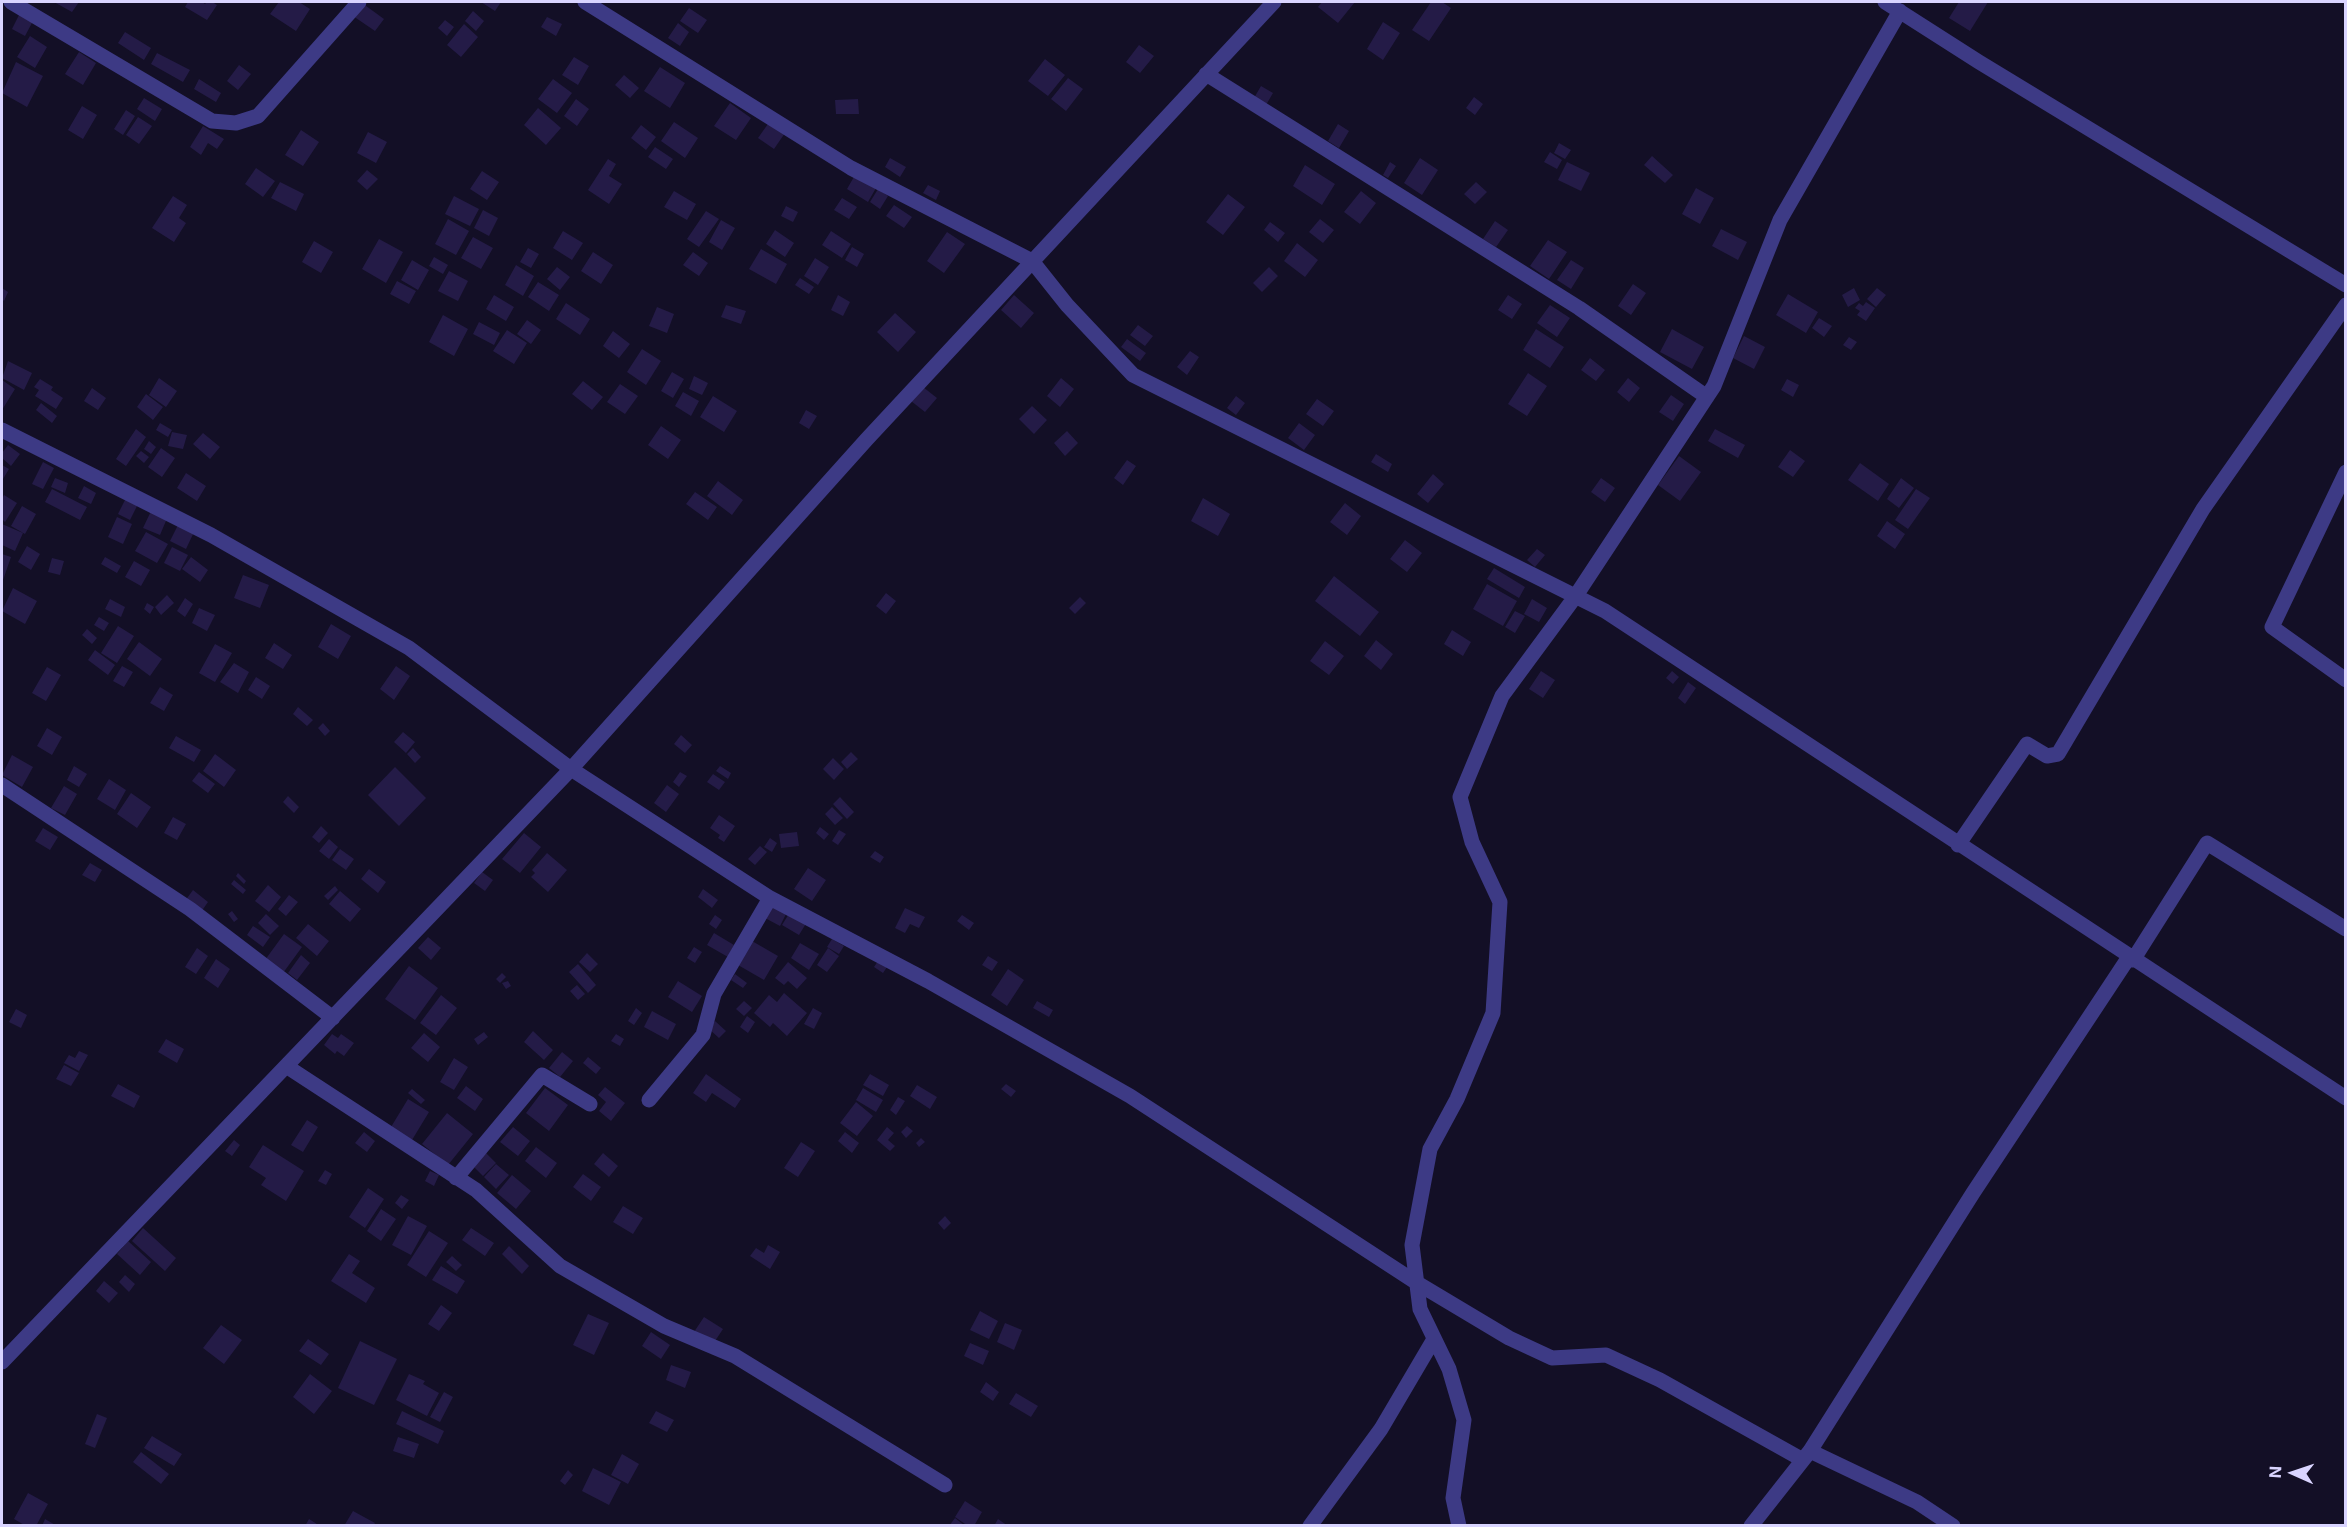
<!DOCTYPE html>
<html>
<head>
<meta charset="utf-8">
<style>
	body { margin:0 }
	#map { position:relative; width:2347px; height:1527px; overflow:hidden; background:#130f26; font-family:Inter,sans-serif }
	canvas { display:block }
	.frame { position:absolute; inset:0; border:3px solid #d9d4ff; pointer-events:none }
	.north { position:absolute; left:2263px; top:1443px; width:60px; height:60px; -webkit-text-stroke:4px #130f26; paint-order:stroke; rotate:273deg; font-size:16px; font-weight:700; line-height:24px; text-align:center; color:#d9d4ff }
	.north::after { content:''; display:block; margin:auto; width:21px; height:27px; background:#d9d4ff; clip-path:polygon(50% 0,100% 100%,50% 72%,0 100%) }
</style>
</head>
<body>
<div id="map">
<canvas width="2347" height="1527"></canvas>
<div class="frame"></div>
<div class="north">N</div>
</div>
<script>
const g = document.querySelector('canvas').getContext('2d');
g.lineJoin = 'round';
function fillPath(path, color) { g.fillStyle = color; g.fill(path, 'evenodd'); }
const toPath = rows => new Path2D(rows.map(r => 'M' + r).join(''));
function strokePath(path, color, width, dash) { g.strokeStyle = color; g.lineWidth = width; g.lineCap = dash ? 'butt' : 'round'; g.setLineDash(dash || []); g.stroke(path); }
const building = toPath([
	[54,2,79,2,72,12],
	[188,2,202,2,205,4,207,2,212,2,217,5,207,20,185,7],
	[279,2,299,2,310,9,296,31,270,14],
	[481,2,501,2,495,11],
	[1322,2,1355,2,1338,23,1318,7],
	[1431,2,1442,2,1451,8,1429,41,1412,30],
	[1959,2,1988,2,1970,31,1949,18],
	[362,3,384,19,375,31,353,16],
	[689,8,707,20,698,33,680,21],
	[473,11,484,21,476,31,465,21],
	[20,13,33,21,25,36,12,29],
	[547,17,562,24,556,36,541,27],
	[445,20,454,27,447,36,438,28],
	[1383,22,1400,33,1383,60,1367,49],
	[678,23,689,32,680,46,668,38],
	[464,24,478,37,461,57,447,45],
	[125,32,151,48,144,60,118,43],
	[30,36,47,47,35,68,17,57],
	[1139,45,1154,56,1140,73,1126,62],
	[79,52,96,63,83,85,65,74],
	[157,53,190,70,183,82,151,64],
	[574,57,589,66,578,85,562,75],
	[1045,59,1065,75,1048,96,1028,81],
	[16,62,43,76,27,107,2,93],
	[239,65,251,74,238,90,227,81],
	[660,67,685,83,670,108,644,91],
	[624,75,639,88,630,98,615,85],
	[1068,78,1083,89,1066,111,1051,99],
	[199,79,221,93,216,102,194,89],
	[553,79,572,93,557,113,538,99],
	[1261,86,1273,93,1266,105,1254,98],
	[1474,97,1483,104,1475,115,1466,108],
	[144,98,162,109,155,121,137,109],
	[576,99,589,109,577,126,564,116],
	[858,99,859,114,836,114,835,100],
	[730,103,751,118,736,140,714,126],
	[82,106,97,115,83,139,68,130],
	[538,108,561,128,546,145,524,125],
	[126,110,135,116,123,135,114,129],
	[138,117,152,126,139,144,126,135],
	[770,121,785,133,774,149,758,138],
	[674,122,698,138,685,158,661,141],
	[1338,124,1349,131,1339,148,1328,141],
	[641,125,656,137,646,150,631,138],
	[203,126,224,139,217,149,208,143,201,155,190,147],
	[301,130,319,142,303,166,285,155],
	[368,132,387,142,376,163,357,153],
	[1559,143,1571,150,1565,159,1554,153],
	[655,147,673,159,666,169,648,157],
	[1550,152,1562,160,1557,169,1544,162],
	[1652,156,1673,175,1665,183,1644,165],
	[890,158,906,167,900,177,885,167],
	[1420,158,1438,170,1422,195,1404,183],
	[608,159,616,164,609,176,622,184,609,204,588,190],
	[1390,162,1396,166,1388,178,1383,175],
	[1567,162,1590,173,1581,191,1558,180],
	[1305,165,1335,184,1322,205,1293,186],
	[256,168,275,181,263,197,245,184],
	[367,170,378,179,367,190,357,181],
	[482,171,499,182,487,200,470,189],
	[855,175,876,188,868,202,847,189],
	[280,182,304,194,296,211,271,198],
	[1476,182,1487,192,1475,204,1464,194],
	[928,185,940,191,936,200,923,193],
	[1696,188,1714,198,1700,224,1682,214],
	[878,189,888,196,880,209,870,202],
	[674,191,696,204,687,220,664,207],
	[1361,191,1376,203,1360,224,1344,212],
	[1228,194,1245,207,1223,235,1206,222],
	[173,196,187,205,179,218,186,223,174,242,152,228],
	[454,196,479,209,470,226,445,214],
	[842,198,857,207,849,219,834,210],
	[894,205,912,217,904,228,886,216],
	[786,206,798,212,793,222,781,216],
	[483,210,498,218,489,236,474,228],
	[706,211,719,219,699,247,687,239],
	[448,219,469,231,456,255,435,244],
	[1320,219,1334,230,1323,243,1309,232],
	[721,220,735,228,722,250,709,242],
	[1495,221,1508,230,1496,247,1483,239],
	[1270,222,1285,233,1278,242,1264,230],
	[1721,229,1747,242,1738,260,1712,246],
	[775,230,794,243,785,257,766,244],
	[563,231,583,243,572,260,553,248],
	[831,231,851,244,842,258,822,245],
	[947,232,965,244,944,273,927,261],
	[473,237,493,248,481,269,461,258],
	[379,239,403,252,386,283,362,269],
	[1548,240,1567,252,1549,279,1530,266],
	[314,241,333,252,321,273,302,262],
	[1297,243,1318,260,1305,277,1284,261],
	[852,247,864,254,857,267,845,260],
	[528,248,539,254,531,268,520,262],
	[761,249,787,264,776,284,749,269],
	[593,252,613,265,601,284,581,271],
	[693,252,708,263,699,276,683,265],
	[434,257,448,265,443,274,429,266],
	[815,258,829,267,818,285,804,276],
	[412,260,429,270,418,290,401,280],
	[1571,260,1584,268,1571,289,1557,280],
	[516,265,534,276,523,296,505,285],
	[557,267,570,277,560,290,547,279],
	[1269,267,1278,276,1262,292,1253,283],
	[449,271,468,281,458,301,438,291],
	[800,278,814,287,809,294,795,285],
	[397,281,416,291,409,304,390,294],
	[538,282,559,295,549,311,528,297],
	[1633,284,1646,293,1631,315,1618,306],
	[2,288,8,292,4,301,2,299],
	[1854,288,1860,300,1848,307,1842,295],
	[1877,288,1886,295,1876,307,1867,299],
	[1788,294,1818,312,1806,333,1776,315],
	[494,295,514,307,506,321,486,309],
	[838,295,850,302,843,316,831,310],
	[1014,295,1034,313,1021,328,1001,310],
	[1508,295,1522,304,1512,319,1498,310],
	[1866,302,1875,308,1866,321,1857,315,1860,311,1855,308,1859,303,1863,306],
	[566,303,590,319,580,335,556,319],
	[726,305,746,311,741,324,721,317],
	[1550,305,1570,318,1557,337,1537,323],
	[657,307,674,314,667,333,649,326],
	[895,313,916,332,898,352,877,332],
	[443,315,468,329,454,356,429,342],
	[1819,318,1832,326,1824,337,1812,328],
	[527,320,541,330,531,344,517,334],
	[479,322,500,333,494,345,473,334],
	[1138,325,1153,336,1145,346,1130,335],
	[1536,329,1564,347,1550,368,1523,350],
	[1672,329,1704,347,1692,369,1660,352],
	[507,330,527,343,514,364,493,351],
	[613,331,630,344,619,358,603,346],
	[1744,336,1765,347,1754,369,1733,358],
	[1849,337,1857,342,1851,350,1843,345],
	[1127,339,1146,353,1140,361,1121,347],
	[642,349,661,361,646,385,627,372],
	[1190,351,1199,357,1187,375,1177,367],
	[1590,358,1605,370,1596,381,1581,370],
	[8,361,32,373,24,390,2,378],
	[672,372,684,379,673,398,661,391],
	[1528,373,1547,386,1527,416,1508,404],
	[694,376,708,383,702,395,689,389],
	[159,378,177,391,166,407,149,395],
	[1061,378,1074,389,1060,407,1047,396],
	[1628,378,1640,388,1629,402,1617,392],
	[40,379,53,387,51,390,63,398,56,409,35,396,39,390,34,387],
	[1787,379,1799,385,1793,397,1781,390],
	[2,380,15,389,2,410],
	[583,381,603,397,592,410,572,394],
	[620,384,638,396,625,414,607,402],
	[923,387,937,398,925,412,911,401],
	[92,388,106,398,98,410,84,401],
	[683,392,699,401,691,416,675,406],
	[146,394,163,407,153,420,137,407],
	[1671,395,1684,404,1673,421,1659,412],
	[713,396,737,411,724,432,700,417],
	[1236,396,1245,403,1236,415,1227,408],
	[1317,399,1334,411,1323,426,1306,414],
	[41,403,57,416,52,423,36,410],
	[1032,406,1047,420,1034,434,1019,419],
	[806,410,817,416,809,429,799,423],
	[160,423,172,430,168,437,156,430],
	[1299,423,1315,435,1304,450,1288,438],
	[661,426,681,440,668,459,648,445],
	[136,429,146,437,126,466,116,459],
	[1715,429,1745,445,1738,458,1708,441],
	[1067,431,1078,443,1065,456,1054,443],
	[172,432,187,435,183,449,168,446],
	[203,433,220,447,210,459,193,444],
	[149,441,156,447,151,454,144,449],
	[8,445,20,454,11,466,2,458,2,453],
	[161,448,175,458,162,477,148,467],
	[1790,450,1805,461,1793,477,1778,467],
	[141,451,149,457,144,463,136,456],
	[1376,454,1392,464,1388,472,1371,462],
	[1679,456,1701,472,1680,501,1658,485],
	[1127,460,1136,466,1123,485,1114,478],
	[43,462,54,468,43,489,32,484],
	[1860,463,1889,484,1878,501,1848,480],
	[2,465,9,469,3,479,2,478],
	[186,473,206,486,197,501,177,488],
	[1433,474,1444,484,1428,503,1417,494],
	[55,478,68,483,65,493,51,487],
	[1601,478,1615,488,1605,502,1591,492],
	[1901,478,1914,488,1899,508,1887,499],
	[718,481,743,500,732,515,707,496],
	[84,486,96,493,91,504,78,498],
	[52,489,87,507,80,520,45,502],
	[1916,489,1930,498,1908,529,1895,520],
	[695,492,717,507,708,520,686,504],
	[4,495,17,503,5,522,2,519,2,499],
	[126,498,138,504,130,520,118,514],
	[1203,498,1230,514,1218,536,1191,521],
	[1345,503,1361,516,1347,535,1330,522],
	[22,506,36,514,25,534,11,526],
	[152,509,168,516,160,535,143,528],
	[117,517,132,524,123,544,108,537],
	[1887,521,1905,534,1895,549,1877,536],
	[179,523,195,530,186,549,170,541],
	[2,524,23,533,15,551,2,545],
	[146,532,168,544,157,563,135,551],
	[1405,540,1422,553,1407,572,1390,559],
	[27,546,40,554,31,570,18,562],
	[172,547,188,555,180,571,164,563],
	[1537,549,1545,555,1535,567,1527,560],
	[2,554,11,557,2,583],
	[105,557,121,566,117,573,101,564],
	[191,557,208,570,200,582,182,569],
	[52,558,64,561,60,575,48,572],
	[134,561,150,570,141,586,125,577],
	[1494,568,1525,587,1519,598,1487,579],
	[243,575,269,585,260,608,234,598],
	[1334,576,1379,612,1360,636,1315,601],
	[1487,584,1517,601,1503,626,1473,609],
	[13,588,37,601,25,624,2,611],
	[886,593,896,601,886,614,876,606],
	[167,595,174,603,161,615,155,607],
	[1080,597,1086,603,1075,614,1069,608],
	[185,598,193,604,185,617,177,611],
	[110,599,125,607,121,617,105,609],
	[1532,599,1547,608,1539,622,1524,614],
	[147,603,154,607,150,614,144,609],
	[199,608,215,615,207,631,192,623],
	[1515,611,1525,616,1515,633,1505,627],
	[99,617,109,623,104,631,94,625],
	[331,624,351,636,338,659,318,647],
	[118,626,134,636,117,663,101,653],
	[87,629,97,638,92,644,82,635],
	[1452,630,1471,642,1463,656,1444,644],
	[1376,640,1393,654,1381,670,1364,656],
	[1325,641,1344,656,1329,675,1310,661],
	[139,642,162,659,150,676,127,659],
	[274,643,292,655,283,669,265,658],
	[215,644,232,653,215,682,199,673],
	[95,650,115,665,108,675,88,660],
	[234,663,249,672,238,693,220,682],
	[122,666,133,672,124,687,113,681],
	[396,666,410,676,394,700,380,689],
	[47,667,61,675,46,701,32,693],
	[1541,671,1555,680,1543,698,1529,689],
	[1672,671,1679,677,1673,684,1666,678],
	[256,677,270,686,262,699,248,690],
	[1688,682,1696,688,1685,704,1678,698],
	[160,687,173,695,164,711,150,703],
	[298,707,313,720,307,726,293,714],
	[323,723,330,731,325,736,318,728],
	[47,728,62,737,52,755,37,746],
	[403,732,415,742,406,753,394,742],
	[681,735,692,745,685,753,674,744],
	[176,736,201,750,194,762,169,748],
	[413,748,421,757,415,763,407,754],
	[851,752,858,759,847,769,841,762],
	[215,754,236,770,224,787,203,771],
	[12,755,33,767,22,787,2,775],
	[833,758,844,769,834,780,823,769],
	[74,766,87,774,79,787,67,780],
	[720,766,731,773,728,779,716,771],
	[395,767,426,798,399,826,368,795],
	[199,772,215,784,208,793,192,781],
	[680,772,687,776,679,787,673,782],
	[713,774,725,782,719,790,707,782],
	[109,779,126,790,115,810,97,799],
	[667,785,679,794,666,812,654,803],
	[64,786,77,794,65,815,51,808],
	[131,793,151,807,137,828,117,814],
	[288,796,299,807,294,813,283,802],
	[840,797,854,812,847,819,833,804],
	[832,807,843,818,835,825,825,814],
	[719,815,735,826,724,842,718,838,720,835,710,828],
	[173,817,186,824,177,840,164,833],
	[321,826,328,833,319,843,312,837],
	[820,827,829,834,824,840,816,833],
	[43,828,58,837,50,850,35,841],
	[839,830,846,834,838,845,832,841],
	[797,832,799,846,781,848,779,834],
	[524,833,541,847,520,873,502,859],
	[770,838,777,843,772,852,764,847],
	[329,839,338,847,329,859,319,851],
	[760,846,767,852,755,865,748,859],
	[340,849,354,859,346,870,332,860],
	[875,851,884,857,880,863,870,857],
	[547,853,567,870,548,892,531,877,535,873,532,870],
	[90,863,102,870,95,882,82,875],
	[808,868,826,880,812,901,794,889],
	[369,869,386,882,378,893,361,879],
	[482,872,493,880,485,891,474,883],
	[238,873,246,881,244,884,236,876],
	[234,880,246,890,243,894,231,884],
	[268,885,281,897,269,912,255,901],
	[335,886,338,890,328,900,324,896],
	[703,889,718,900,712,908,698,897],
	[193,890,208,902,201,912,185,901],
	[340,891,361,909,350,922,329,904],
	[289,895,298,902,286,916,278,909],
	[772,906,786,914,780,926,765,918],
	[905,908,925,917,919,928,910,924,905,933,895,928],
	[232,911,238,919,234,922,228,914],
	[790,912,807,922,799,935,782,925],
	[266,914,279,926,270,935,258,923],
	[715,915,722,920,716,929,709,924],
	[962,915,974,923,969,930,957,921],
	[308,924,329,941,317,956,296,938],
	[253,926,270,937,263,947,247,935],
	[714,933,734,945,728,957,707,945],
	[284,934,302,947,283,973,265,960],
	[428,937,441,948,431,960,418,948],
	[832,939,844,946,839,954,827,947],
	[752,941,778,956,764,980,738,965],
	[800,943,819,954,809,970,791,958],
	[694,947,702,952,695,963,687,958],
	[197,948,208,956,196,974,185,967],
	[828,948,839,956,827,972,817,965],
	[587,953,598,964,590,972,579,962],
	[301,955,310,963,297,980,288,973],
	[988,956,998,962,992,971,982,965],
	[216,959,230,969,218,988,204,978],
	[878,961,887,967,883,973,874,967],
	[788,962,807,978,797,989,788,981,784,985,775,978],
	[578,964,596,985,588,993,569,972],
	[409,966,438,988,415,1020,385,999],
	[1008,969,1024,980,1007,1006,991,995],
	[502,973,506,977,500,983,496,979],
	[735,974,747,983,743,988,731,980],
	[508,981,511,986,506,989,502,983],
	[678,981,702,996,692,1012,668,997],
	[577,985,585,994,578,1000,570,991],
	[784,993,807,1013,787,1036,773,1023,770,1027,754,1013,769,995,777,1002],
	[441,995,457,1008,436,1035,420,1023],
	[744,1001,752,1008,744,1016,736,1009],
	[1037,1001,1053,1010,1049,1017,1033,1008],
	[636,1008,642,1013,634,1025,628,1021],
	[813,1008,822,1013,814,1029,804,1024],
	[16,1009,27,1015,21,1028,9,1022],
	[652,1011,676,1024,668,1040,644,1027],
	[747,1016,755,1022,748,1033,740,1027],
	[715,1021,726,1031,719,1038,708,1028],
	[533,1031,553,1050,544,1060,524,1042],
	[484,1032,488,1037,478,1045,474,1039],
	[424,1033,440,1047,428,1062,411,1048],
	[332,1034,338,1038,341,1034,354,1043,344,1056,337,1051,335,1054,324,1045],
	[616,1034,624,1039,620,1046,611,1041],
	[166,1039,184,1049,177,1063,158,1052],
	[79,1051,88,1055,79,1071,64,1063,69,1055,75,1058],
	[562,1052,573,1061,560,1077,549,1068],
	[588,1057,601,1068,596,1074,583,1063],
	[454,1058,468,1067,454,1090,440,1082],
	[64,1065,79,1073,71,1086,56,1079],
	[706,1074,741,1099,735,1108,712,1093,706,1102,693,1093],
	[870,1074,889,1085,883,1096,863,1085],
	[118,1084,140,1096,134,1108,111,1096],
	[1006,1084,1016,1091,1011,1097,1001,1089],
	[917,1085,937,1097,930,1109,910,1096],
	[466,1086,483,1099,475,1111,457,1098],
	[605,1087,625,1103,611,1121,599,1111,606,1102,598,1095],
	[545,1088,568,1105,549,1131,526,1113],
	[863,1088,883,1100,876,1112,856,1100],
	[412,1089,425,1100,421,1104,408,1093],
	[898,1097,905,1101,896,1115,890,1110],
	[408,1099,429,1112,412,1140,391,1127],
	[856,1102,873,1116,857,1136,840,1123],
	[447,1113,473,1134,448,1165,422,1144],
	[307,1120,318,1127,303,1152,291,1145],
	[907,1126,913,1131,906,1138,901,1132],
	[513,1127,530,1141,518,1156,500,1142],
	[887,1127,894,1133,888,1140,895,1146,890,1151,877,1140],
	[364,1132,375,1141,367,1152,355,1143],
	[845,1132,859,1143,852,1153,838,1141],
	[921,1138,925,1142,919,1147,916,1143],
	[234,1140,240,1145,232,1156,225,1151],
	[801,1142,815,1151,798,1177,784,1168],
	[263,1145,304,1171,286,1201,261,1185,266,1178,249,1167],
	[536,1147,557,1163,546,1178,525,1161],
	[486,1153,496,1163,483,1176,473,1166],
	[603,1153,618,1166,609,1177,594,1164],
	[496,1164,509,1175,496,1189,484,1177],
	[325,1170,332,1174,326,1185,318,1181],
	[430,1171,439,1175,434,1186,425,1181],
	[583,1174,601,1187,591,1201,573,1187],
	[512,1175,531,1191,516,1209,497,1193],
	[368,1188,384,1199,365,1228,349,1217],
	[401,1195,409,1200,402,1209,395,1203],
	[623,1206,643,1218,633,1234,613,1222],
	[381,1209,396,1219,381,1241,367,1231],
	[408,1216,427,1226,411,1255,392,1245],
	[945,1216,951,1223,944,1230,938,1223],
	[143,1228,176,1258,165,1271,132,1241],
	[471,1228,494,1243,485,1256,462,1240],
	[429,1231,448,1243,426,1277,407,1265],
	[128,1241,151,1262,140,1275,117,1254],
	[768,1245,780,1252,770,1269,750,1256,756,1248,764,1253],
	[509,1246,529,1266,522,1274,502,1254],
	[349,1254,360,1261,352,1273,375,1288,366,1303,331,1281],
	[452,1256,462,1265,456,1271,446,1262],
	[441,1266,465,1281,457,1294,432,1280],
	[125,1275,135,1284,129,1292,119,1282],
	[104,1281,118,1293,109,1303,96,1291],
	[441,1305,452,1313,439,1331,428,1324],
	[980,1311,998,1321,989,1339,970,1330],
	[588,1314,609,1323,594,1355,573,1345],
	[704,1317,723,1329,713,1344,694,1332],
	[1005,1323,1022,1330,1014,1350,997,1342],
	[221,1325,242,1340,224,1364,203,1348],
	[651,1332,670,1345,661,1359,642,1346],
	[308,1339,329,1354,321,1365,299,1351],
	[360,1341,397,1359,374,1405,338,1388],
	[970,1343,989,1351,983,1365,964,1356],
	[671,1365,691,1372,685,1388,666,1380],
	[310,1374,332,1391,314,1414,293,1397],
	[409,1374,425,1381,423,1384,439,1393,427,1416,396,1400],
	[986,1382,999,1392,993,1401,980,1392],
	[444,1392,453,1397,440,1422,430,1417],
	[1016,1393,1038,1406,1031,1417,1009,1404],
	[402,1411,444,1431,438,1444,396,1424],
	[656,1411,674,1420,667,1432,649,1423],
	[97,1414,107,1418,95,1448,85,1444],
	[152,1436,182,1454,174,1466,144,1448],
	[398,1437,419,1444,414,1458,393,1451],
	[141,1452,169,1474,161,1484,133,1462],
	[622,1454,639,1464,628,1484,611,1475],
	[593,1468,621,1482,609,1505,582,1491],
	[568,1470,573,1475,565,1485,560,1481],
	[28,1493,48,1504,36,1526,26,1526,14,1519],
	[965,1501,982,1512,974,1526,968,1526,955,1517],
	[353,1511,375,1523,373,1526,344,1526],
	[955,1518,965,1526,949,1526],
	[45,1519,57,1526,42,1526],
	[309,1519,320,1526,305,1526],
	[998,1519,1008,1526,994,1526]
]);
const minor = toPath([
	[11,2,212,121,236,123,258,116,359,2],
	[585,2,851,168,1032,261,1067,305,1133,375,1605,611,2346,1098],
	[1885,2,1979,62,2346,285],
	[1206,74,1579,308,1707,397],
	[2,430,211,535,409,648,571,769,770,898,928,981,1130,1096,1417,1283,1509,1338,1552,1358,1606,1355,1660,1380,1803,1460],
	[2346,472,2272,627,2346,680],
	[2,785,190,909,333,1018],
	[1958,845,2027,744,2047,756,2058,754,2203,509,2346,305],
	[2133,960,2207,843,2346,929],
	[286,1066,476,1190,560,1266,664,1326,735,1356,945,1485],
	[649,1100,703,1035,714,994,770,898],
	[456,1178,542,1075,590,1104],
	[2,1362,571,769,867,439,1274,2],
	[1810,1451,1917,1502,1953,1526],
	[1310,1526,1381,1429,1434,1339],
	[1459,1526,1453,1498,1464,1420,1449,1369,1420,1309,1412,1245,1430,1149,1457,1099,1493,1013,1500,902,1472,842,1460,797,1502,696,1575,597,1714,386,1780,220,1900,11],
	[1751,1526,1810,1451,1973,1193,2129,957]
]);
fillPath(building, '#241b47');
strokePath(minor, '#3d3a85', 15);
</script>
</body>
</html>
